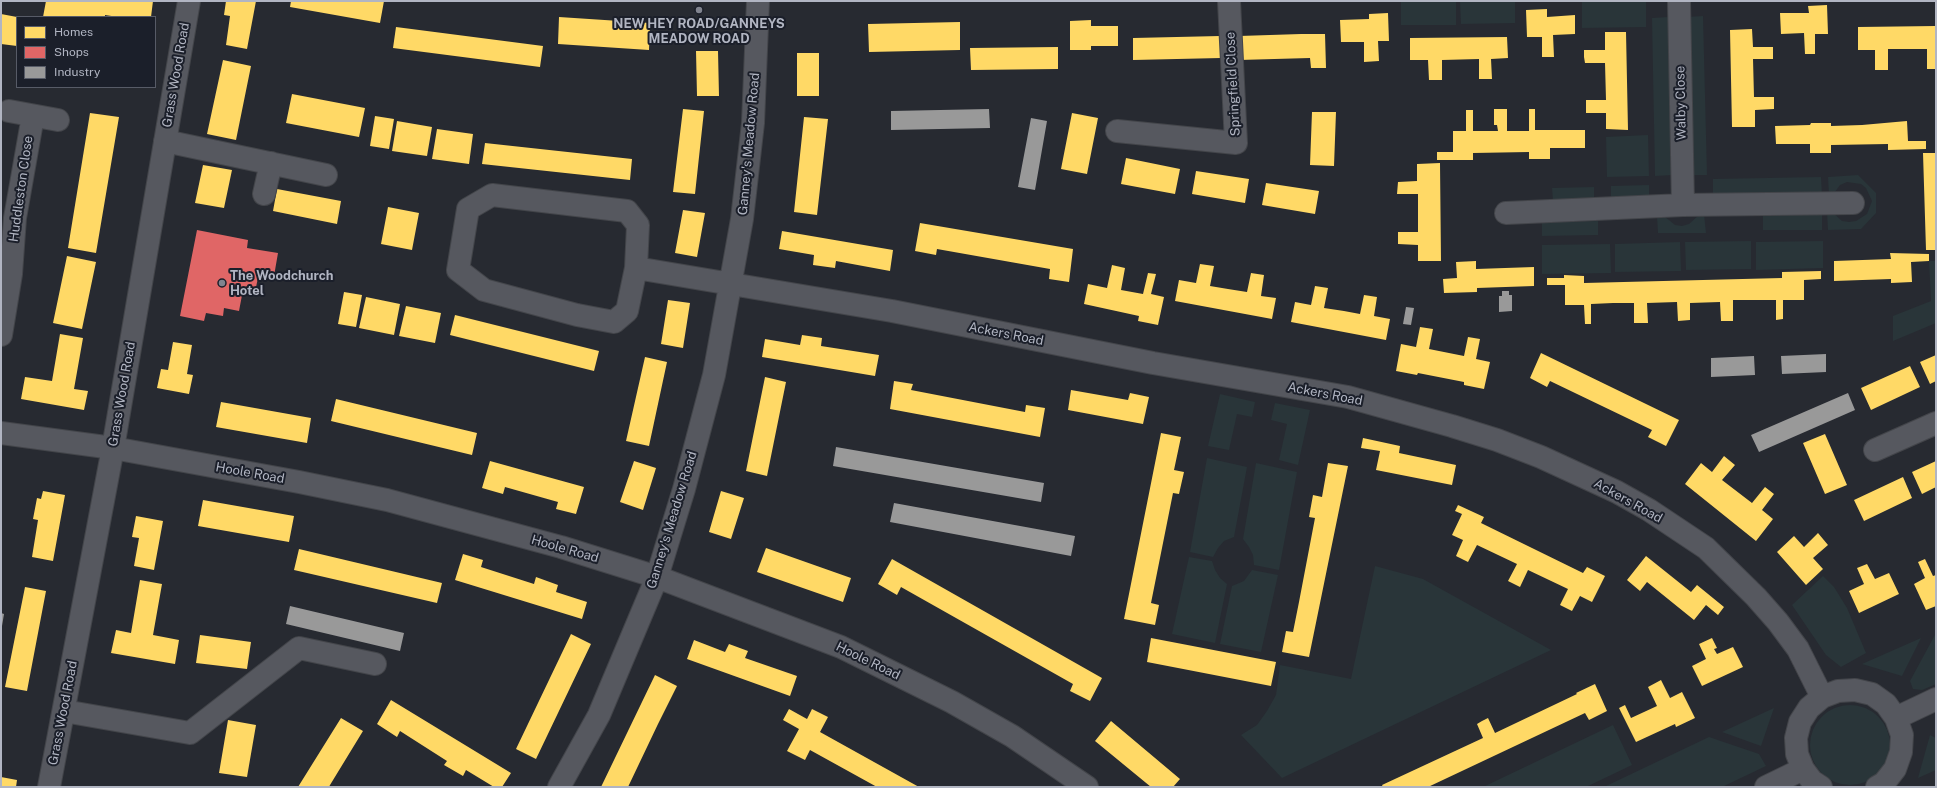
<!DOCTYPE html>
<html>
<head>
<meta charset="utf-8">
<style>
	body { margin:0 }
	#map { position:relative; width:1937px; height:788px; overflow:hidden; background:#272a31; font-family:"Public Sans",sans-serif }
	canvas { display:block }
	.frame { position:absolute; inset:0; border:2px solid #b1b5c2; pointer-events:none }
	.legend { position:absolute; left:16px; top:16px; width:140px; height:72px; box-sizing:border-box; background:#1b1f2a; border:1px solid #575b67; margin:0; padding:5px 7px; list-style:none; font-size:12px; color:#b1b5c2 }
	.legend li { display:flex; align-items:center; gap:8px; height:20px }
	.legend b { width:20px; border:1px solid #575b67 }
</style>
</head>
<body>
<div id="map">
<canvas width="1937" height="788"></canvas>
<div class="frame"></div>
<ul class="legend">
<li><b style="height:11px;background:#ffd966"></b>Homes</li>
<li><b style="height:11px;background:#e06666"></b>Shops</li>
<li><b style="height:11px;background:#999"></b>Industry</li>
</ul>
</div>
<script>
const g = document.querySelector('canvas').getContext('2d');
g.lineJoin = 'round';
function fillPath(path, color) { g.fillStyle = color; g.fill(path, 'evenodd'); }
const toPath = rows => new Path2D(rows.map(r => 'M' + r).join(''));
function strokePath(path, color, width, dash) { g.strokeStyle = color; g.lineWidth = width; g.lineCap = dash ? 'butt' : 'round'; g.setLineDash(dash || []); g.stroke(path); }
function write(font, color, halo, rows, align = 'center') {
  g.font = font + ' "Public Sans",sans-serif'; g.lineWidth = 4; g.setLineDash([]); g.textBaseline = 'middle'; g.strokeStyle = halo; g.fillStyle = color; for (const [text, x, y, turn = 0] of rows) {
    g.save(); g.translate(x, y); g.rotate((+turn || 0) * Math.PI / 180); g.textAlign = isNaN(turn) ? turn : align; if (halo) g.strokeText(text, 0, 0); g.fillText(text, 0, 0); g.restore();
  }
}
const green = toPath([
	[1401,1,1456,1,1456,25,1401,25],
	[1460,1,1515,1,1515,23,1461,24],
	[1582,1,1646,1,1646,27,1582,28],
	[1703,16,1707,175,1690,175,1687,17],
	[1669,17,1673,175,1655,176,1652,18],
	[1648,135,1649,176,1607,177,1606,137],
	[1858,175,1876,193,1876,213,1861,229,1828,230,1827,212,1832,212,1842,221,1849,222,1856,221,1867,214,1872,201,1866,188,1861,184,1847,182,1840,185,1832,196,1829,195,1828,177],
	[1821,177,1822,195,1713,198,1713,179],
	[1649,185,1649,199,1611,199,1611,186],
	[1594,187,1594,200,1553,201,1552,188],
	[1763,213,1822,213,1822,230,1763,230],
	[1704,214,1706,233,1658,233,1657,216,1664,216,1675,225,1682,226,1689,224,1699,215],
	[1598,221,1598,235,1542,236,1542,222],
	[1751,241,1751,269,1686,270,1685,242],
	[1823,241,1823,268,1756,270,1756,242],
	[1680,242,1681,271,1615,272,1615,244],
	[1610,244,1611,273,1542,274,1542,245],
	[1929,261,1936,261,1936,323,1893,341,1893,316,1931,301],
	[1220,394,1255,402,1252,417,1237,414,1229,450,1208,446],
	[1275,403,1310,410,1298,465,1279,460,1287,424,1271,420],
	[1207,458,1247,467,1234,537,1224,541,1218,548,1213,557,1190,552],
	[1256,463,1297,472,1279,570,1254,565,1253,555,1249,547,1243,539],
	[1189,557,1212,561,1215,570,1220,578,1227,584,1215,643,1172,634],
	[1375,566,1423,579,1551,650,1282,778,1241,735,1257,725,1267,711,1276,695,1280,665,1351,679],
	[1252,570,1278,575,1261,652,1220,644,1232,586,1244,581],
	[1823,576,1834,587,1847,608,1866,653,1841,667,1826,655,1792,605],
	[1936,633,1936,684,1922,690,1913,689,1910,681],
	[1921,638,1902,676,1862,664],
	'1810 745a40 40 0 1 1 80 0a40 40 0 1 1-80 0Z',
	[1774,708,1761,746,1722,732],
	[1613,725,1632,765,1586,787,1483,787],
	[1930,735,1936,738,1936,770,1918,778],
	[1709,737,1759,754,1766,766,1722,787,1604,787]
]);
const homes = toPath([
	[46,1,153,1,151,17,118,17,105,15,105,17,43,17],
	[226,1,256,1,247,49,226,45,230,16,224,15],
	[291,1,384,1,380,23,290,7],
	[1827,5,1828,34,1815,34,1815,54,1805,54,1804,33,1781,34,1780,13,1809,13,1808,6],
	[1547,9,1547,17,1575,15,1575,34,1553,35,1554,57,1542,57,1542,37,1527,37,1526,10],
	[1388,13,1389,41,1378,41,1379,61,1364,62,1364,42,1341,42,1340,20,1369,19,1369,14],
	[1,14,17,17,17,46,1,44],
	[559,17,650,23,649,50,558,44],
	[1091,20,1091,26,1118,26,1118,46,1091,46,1091,50,1070,50,1070,21],
	[960,22,960,50,869,52,868,24],
	[1936,26,1936,69,1927,69,1927,49,1888,49,1888,70,1875,70,1875,50,1858,50,1858,27],
	[396,27,543,46,540,67,393,48],
	[1752,29,1753,47,1773,47,1773,59,1753,59,1754,97,1774,97,1774,109,1755,110,1755,127,1732,127,1730,30],
	[1605,32,1626,32,1628,130,1606,129,1606,113,1586,113,1586,100,1606,100,1605,63,1585,63,1584,57,1584,50,1605,50],
	[1301,34,1325,34,1326,68,1311,68,1310,58,1239,60,1239,36],
	[1220,36,1221,58,1133,60,1133,38],
	[1507,37,1508,58,1491,59,1492,79,1479,79,1479,59,1442,60,1442,80,1429,80,1428,60,1410,60,1410,38],
	[1058,47,1058,69,971,70,970,48],
	[696,51,718,51,719,96,697,96],
	[797,53,819,53,819,96,797,96],
	[223,60,251,66,236,140,207,134],
	[292,94,365,108,359,137,286,123],
	[683,109,704,111,695,194,673,192],
	[1494,109,1507,109,1507,131,1529,131,1529,109,1535,109,1535,130,1585,130,1585,148,1550,148,1550,159,1529,159,1529,152,1473,153,1473,160,1437,160,1437,152,1453,152,1453,131,1466,131,1466,110,1473,110,1473,131,1498,131,1497,125,1494,125],
	[1312,112,1336,112,1334,166,1310,165],
	[90,113,119,117,96,253,68,248],
	[1072,113,1098,118,1087,174,1061,169],
	[375,116,394,119,389,149,370,146],
	[804,117,828,119,817,215,794,212],
	[397,121,432,127,427,156,392,151],
	[1907,121,1908,141,1926,141,1926,149,1888,150,1888,144,1831,145,1831,153,1810,153,1810,144,1776,144,1775,126,1810,125,1811,123,1831,123,1831,126,1862,125],
	[437,129,473,134,469,164,432,159],
	[485,143,632,159,630,180,482,164],
	[1923,153,1936,153,1936,250,1926,250],
	[1126,158,1180,169,1175,194,1121,184],
	[1440,163,1441,261,1418,261,1418,245,1398,244,1398,232,1418,232,1418,194,1397,194,1398,182,1417,181,1417,164],
	[203,165,232,170,224,208,195,203],
	[1196,171,1249,179,1245,203,1192,194],
	[1266,183,1319,191,1315,214,1262,205],
	[277,189,341,201,337,224,273,211],
	[388,207,419,213,412,250,381,244],
	[683,210,705,213,697,257,675,253],
	[920,223,1073,249,1069,282,1049,279,1050,269,937,249,936,255,915,251],
	[782,231,893,250,890,271,836,261,835,268,813,265,814,255,779,249],
	[1890,253,1929,254,1929,261,1911,262,1912,282,1891,283,1891,279,1834,281,1834,261,1891,259],
	[67,256,96,262,82,329,53,323],
	[1476,261,1476,269,1534,267,1534,286,1477,288,1477,292,1444,293,1443,279,1457,278,1456,262],
	[1200,264,1214,266,1210,286,1228,289,1247,292,1251,273,1264,275,1261,296,1276,298,1272,319,1175,301,1179,280,1196,283],
	[1112,265,1125,268,1121,290,1143,294,1148,273,1156,274,1151,294,1164,297,1158,325,1138,321,1139,316,1084,304,1088,284,1107,288],
	[1821,271,1821,279,1804,280,1804,300,1783,300,1783,319,1776,320,1776,300,1733,300,1733,321,1721,321,1720,302,1690,303,1690,320,1678,321,1677,302,1647,303,1648,323,1634,323,1634,303,1613,303,1591,304,1591,324,1585,324,1584,305,1565,305,1565,285,1547,285,1547,278,1564,278,1564,275,1584,276,1584,283,1782,278,1782,272],
	[1315,286,1328,288,1324,308,1344,311,1360,314,1364,295,1377,297,1374,316,1390,319,1386,340,1291,322,1295,302,1311,305],
	[344,292,362,295,356,327,338,324],
	[366,297,400,304,394,335,359,328],
	[668,300,690,303,683,348,661,344],
	[406,306,441,313,435,343,399,336],
	[455,315,599,351,594,371,450,335],
	[1420,327,1433,329,1429,349,1464,356,1468,337,1480,339,1476,359,1490,362,1484,389,1464,385,1464,382,1418,373,1417,375,1396,371,1401,344,1416,347],
	[60,334,83,338,74,389,88,391,84,410,21,399,25,377,52,381],
	[802,335,822,338,821,346,879,355,875,376,762,357,765,339,800,345],
	[173,342,192,345,187,374,193,375,189,394,157,388,161,369,168,370],
	[1541,353,1679,420,1666,446,1648,437,1652,430,1550,381,1547,387,1530,378],
	[1936,355,1936,381,1930,384,1920,362],
	[645,357,667,362,649,446,626,441],
	[1910,366,1920,387,1871,410,1861,388],
	[765,377,786,382,767,476,746,471],
	[894,381,913,384,911,390,1025,412,1026,405,1045,408,1040,437,890,409],
	[1071,390,1128,400,1130,393,1149,397,1143,424,1068,410],
	[336,399,477,433,472,455,331,421],
	[221,402,311,418,307,443,216,427],
	[1161,433,1181,437,1174,470,1184,472,1179,494,1173,493,1151,603,1159,605,1155,625,1124,619],
	[1825,434,1847,485,1825,494,1803,443],
	[1363,438,1400,446,1399,453,1456,465,1452,485,1376,470,1380,451,1361,448],
	[1724,456,1735,465,1722,480,1752,503,1765,487,1774,494,1762,510,1773,519,1756,541,1685,484,1701,463,1712,472],
	[490,461,584,487,576,514,556,509,558,502,505,487,503,494,482,488],
	[634,461,656,468,643,510,620,502],
	[1936,461,1936,487,1922,494,1912,472],
	[1328,463,1348,466,1309,657,1282,652,1286,631,1293,632,1299,602,1315,518,1309,517,1313,495,1322,497],
	[1903,477,1912,498,1864,521,1854,500],
	[43,491,65,495,53,561,32,557,38,520,33,519,37,498,41,499],
	[721,491,744,498,731,539,709,532],
	[203,500,294,516,289,542,198,526],
	[1458,505,1484,517,1481,523,1583,573,1587,567,1605,576,1592,602,1580,596,1572,611,1560,605,1568,589,1528,570,1520,587,1508,581,1517,564,1477,545,1468,562,1456,556,1463,540,1452,535,1462,514,1455,511],
	[136,516,163,521,154,570,134,566,139,538,132,537],
	[1818,533,1828,545,1813,558,1823,569,1806,585,1777,552,1794,536,1804,547],
	[766,548,851,578,843,602,757,572],
	[299,549,442,583,437,603,294,570],
	[463,554,483,560,481,567,534,584,536,577,558,585,556,592,587,602,582,619,455,580],
	[1646,556,1691,592,1697,585,1724,607,1718,615,1706,605,1694,620,1647,582,1640,591,1627,580],
	[892,559,1102,678,1090,701,1070,691,1073,684,901,587,897,595,878,584],
	[1925,559,1933,576,1936,575,1936,606,1926,610,1914,584,1925,578,1918,562],
	[1867,564,1875,579,1889,573,1899,594,1859,613,1849,591,1864,584,1857,568],
	[140,580,162,584,153,635,179,640,175,664,111,653,116,630,131,633],
	[25,587,46,591,27,691,5,687],
	[571,634,591,644,536,759,516,749],
	[200,635,251,642,247,669,196,663],
	[1151,638,1276,662,1271,686,1147,662],
	[1712,638,1717,648,1714,649,1717,654,1733,647,1743,667,1702,686,1692,666,1706,659,1699,644],
	[694,640,725,652,729,644,748,651,745,658,797,676,790,696,687,659],
	[655,675,677,686,658,724,628,787,601,787],
	[1661,680,1670,698,1682,692,1695,718,1676,727,1675,724,1636,742,1619,708,1625,705,1631,718,1657,706,1648,687],
	[1595,684,1607,711,1589,720,1585,713,1428,787,1383,787,1382,785,1483,738,1477,724,1482,721,1488,718,1495,733,1577,694,1576,693],
	[391,700,511,773,502,787,494,787,466,770,463,776,444,765,447,761,400,731,397,737,377,724],
	[789,709,807,719,812,709,828,717,820,732,919,787,877,787,810,750,805,760,787,751,799,729,783,720],
	[341,718,363,731,330,785,329,787,298,787],
	[228,720,256,725,247,777,219,773],
	[1111,721,1180,779,1173,787,1151,787,1095,741],
	[1,777,17,780,16,787,1,787]
]);
const shops = toPath([
	[197,230,248,240,247,248,278,253,274,276,259,273,255,292,243,290,239,311,224,308,223,316,206,313,204,321,180,316]
]);
const industry = toPath([
	[989,109,990,128,891,130,891,111],
	[1031,118,1047,121,1035,190,1018,187],
	[1502,291,1509,291,1509,295,1512,295,1512,311,1499,312,1499,296,1502,296],
	[1406,307,1414,308,1411,325,1403,324],
	[1826,354,1826,372,1782,374,1781,356],
	[1754,356,1755,375,1711,377,1711,358],
	[1848,393,1855,410,1759,452,1751,435],
	[836,447,1044,483,1041,502,833,466],
	[894,503,1075,536,1071,556,890,522],
	[290,606,404,633,400,651,286,624],
	[1,613,4,614,2,626,1,626]
]);
const minor = toPath([
	[1679,1,1683,205],
	[9,111,58,120],
	[1117,131,1236,143,1229,1],
	[165,141,326,175],
	[264,194,271,163],
	[1506,213,1683,205,1853,203],
	[636,268,638,225,627,211,492,195,468,209,458,270,484,290,577,315,614,322,627,311,636,268,892,311,1153,363,1348,397,1452,426,1497,440,1541,457,1617,492,1649,510,1706,548,1756,597,1778,622,1798,649,1822,697],
	[1,335,11,274,15,218,33,116],
	[1,433,113,448,299,482,387,500,561,547,657,577,841,647,952,702,1012,736,1087,787],
	[1875,450,1936,423],
	[64,711,190,733,299,648,375,664],
	[1896,718,1936,699],
	[49,787,113,448,189,1],
	[559,787,599,715,657,577,684,489,714,375,742,219,753,123,758,1],
	[1766,787,1803,769],
	[1821,787,1812,781,1803,769,1797,754,1796,738,1800,722,1809,708,1822,697,1838,691,1855,690,1872,694,1886,704,1896,718,1902,735,1901,752,1895,769,1884,783,1877,787]
]);
const markers = [
	[699,10,4,"#81848f"],
	[222,283,4,"#81848f"]
];
const poiNames = [
	["NEW HEY ROAD/GANNEYS",699,24],
	["MEADOW ROAD",699,39],
	["The Woodchurch",230,276,"left"],
	["Hotel",230,291,"left"]
];
const streetNames = [
	["Grass Wood Road",176,75,-80],
	["Springfield Close",1233,84,-93],
	["Walby Close",1681,103,-91],
	["Ganney's Meadow Road",749,144,-85],
	["Huddleston Close",21,189,-82],
	["Ackers Road",1006,334,11],
	["Grass Wood Road",122,394,-80],
	["Ackers Road",1325,394,11],
	["Hoole Road",250,473,10],
	["Ackers Road",1628,501,29],
	["Ganney's Meadow Road",672,520,-73],
	["Hoole Road",565,549,16],
	["Hoole Road",868,661,26],
	["Grass Wood Road",63,713,-79]
];
fillPath(green, '#293539');
fillPath(homes, '#ffd966');
fillPath(shops, '#e06666');
fillPath(industry, '#999');
strokePath(minor, '#43454a', 24);
strokePath(minor, '#56585f', 22);
for (const [x, y, r, color] of markers) { const dot = new Path2D(); dot.arc(x, y, r, 0, 2 * Math.PI); g.fillStyle = color; g.fill(dot); strokePath(dot, '#1b1f2a', 1.5); }
write('bold 13px', '#b1b5c2', '#1b1f2a', poiNames);
write('13px', '#b1b5c2', '#1b1f2a', streetNames);
</script>
</body>
</html>
